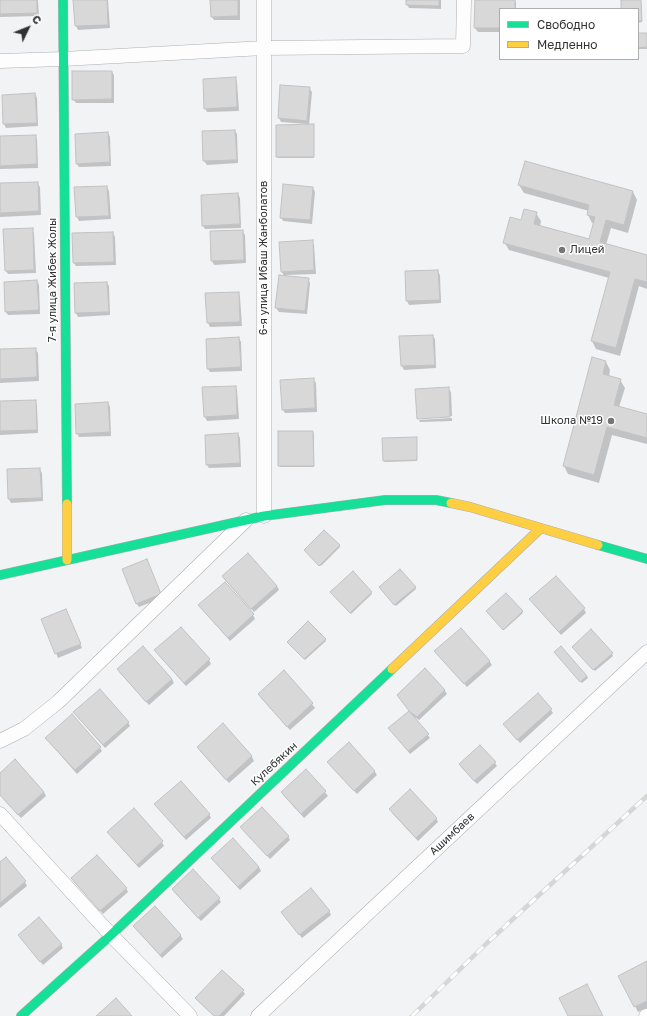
<!DOCTYPE html>
<html>
<head>
<meta charset="utf-8">
<style>
	body { margin:0 }
	#map { position:relative; width:647px; height:1016px; overflow:hidden; background:#f2f3f5; font-family:"Golos Text",sans-serif }
	canvas { display:block }
	.legend { position:absolute; left:499px; top:8px; width:140px; height:52px; box-sizing:border-box; background:#fff; border:1px solid #acadad; margin:0; padding:5px 7px; list-style:none; font-size:12px; color:#303131 }
	.legend li { display:flex; align-items:center; gap:8px; height:20px }
	.legend b { width:20px; border:1px solid #acadad }
	.north { position:absolute; left:8px; top:8px; width:40px; height:40px; -webkit-text-stroke:3px #fff; paint-order:stroke; rotate:47deg; font-size:11px; font-weight:700; line-height:16px; text-align:center; color:#303131 }
	.north::after { content:''; display:block; margin:auto; width:14px; height:18px; background:#303131; clip-path:polygon(50% 0,100% 100%,50% 72%,0 100%) }
</style>
</head>
<body>
<div id="map">
<canvas width="647" height="1016"></canvas>
<ul class="legend">
<li><b style="height:5px;background:#16e098"></b>Свободно</li>
<li><b style="height:5px;background:#ffcf43"></b>Медленно</li>
</ul>
<div class="north">С</div>
</div>
<script>
const g = document.querySelector('canvas').getContext('2d');
g.lineJoin = 'round';
function fillPath(path, color) { g.fillStyle = color; g.fill(path, 'evenodd'); }
const toPath = rows => new Path2D(rows.map(r => 'M' + r).join(''));
function strokePath(path, color, width, dash) { g.strokeStyle = color; g.lineWidth = width; g.lineCap = dash ? 'butt' : 'round'; g.setLineDash(dash || []); g.stroke(path); }
function write(font, color, halo, rows, align = 'center') {
  g.font = font + ' "Golos Text",sans-serif'; g.lineWidth = 3; g.setLineDash([]); g.textBaseline = 'middle'; g.strokeStyle = halo; g.fillStyle = color; for (const [text, x, y, turn = 0] of rows) {
    g.save(); g.translate(x, y); g.rotate((+turn || 0) * Math.PI / 180); g.textAlign = isNaN(turn) ? turn : align; if (halo) g.strokeText(text, 0, 0); g.fillText(text, 0, 0); g.restore();
  }
}
const shadow = toPath([
	[0,0,38,0,39,16,0,17],
	[74,0,108,0,110,28,78,30,76,26],
	[211,0,240,0,240,20,214,20,212,17],
	[407,0,441,0,441,9,409,8,407,4],
	[476,0,515,0,516,3,516,9,500,9,500,32,478,32,475,28],
	[622,0,641,0,642,22,638,23,638,9,622,9],
	[638,34,647,34,647,49,638,49],
	[112,72,114,75,114,103,76,103,73,99],
	[235,78,237,82,239,111,207,112,205,108],
	[309,88,312,92,309,126,313,125,314,127,314,158,278,158,277,157,307,126,307,124,281,122,279,118],
	[35,94,37,98,38,126,6,128,4,124,3,96],
	[235,131,237,134,238,163,207,165,204,161],
	[108,133,110,137,111,166,79,167,77,164],
	[35,136,37,139,38,168,0,169,0,137],
	[525,162,633,192,637,200,628,233,611,228,606,245,647,256,647,289,639,286,620,356,596,349,592,341,609,278,509,250,504,242,522,221,536,213,541,221,540,226,590,240,595,223,592,223,588,215,589,211,524,193,519,185],
	[37,183,40,187,41,215,0,217,0,184],
	[107,187,109,191,111,219,79,221,77,217,75,188],
	[313,188,315,192,312,224,283,221,281,217],
	[238,194,240,198,241,228,205,229,203,226],
	[32,229,34,233,36,273,8,274,6,271],
	[242,231,245,235,246,263,214,265,212,261,211,232],
	[113,233,115,237,116,265,76,266,74,263],
	[312,241,314,245,316,274,286,275,286,277,308,279,310,283,307,314,279,312,276,308,284,276,282,272],
	[437,271,440,275,441,303,409,305,407,301,406,272],
	[37,281,39,285,40,314,8,315,6,312],
	[107,283,109,286,110,315,78,317,76,313],
	[238,293,240,297,242,326,210,327,208,323,206,294],
	[432,336,435,339,436,368,404,370,402,366],
	[239,338,241,342,242,371,210,372,208,369],
	[35,349,38,353,39,381,0,383,0,350],
	[593,358,606,362,610,370,609,376,620,380,625,388,619,407,647,415,647,444,612,435,599,483,568,474,564,466],
	[313,379,316,383,317,412,285,413,283,410],
	[235,387,237,390,239,419,207,421,205,417],
	[448,388,451,392,452,416,418,418,418,419,416,390],
	[35,401,37,405,38,433,0,435,0,402],
	[108,403,110,407,111,436,79,437,77,433],
	[452,418,452,421,420,422,419,420],
	[313,432,314,434,314,467,280,467,279,465],
	[238,434,240,438,241,467,209,468,207,465],
	[417,439,417,461,385,462,384,461],
	[39,469,42,473,43,501,11,503,9,499,8,470],
	[339,545,340,547,321,566,306,552],
	[146,560,162,598,139,607,137,604],
	[353,572,372,594,351,614,332,594],
	[223,577,277,586,279,590,254,612,225,580],
	[556,577,584,609,586,613,561,635,533,603],
	[224,583,253,615,255,619,230,641,202,609,200,605],
	[415,587,416,589,396,606,381,589],
	[506,594,523,613,504,630,488,613],
	[68,614,82,648,58,658,42,619],
	[181,628,209,660,211,664,186,686,158,654],
	[325,639,326,641,305,660,289,643],
	[143,647,172,679,174,683,149,705,120,673,118,670],
	[574,648,612,654,613,656,595,671],
	[557,654,587,676,588,678,582,683],
	[438,655,489,661,492,665,467,687],
	[425,670,445,691,447,694,419,720,413,716,430,738,410,754,389,728,410,711,398,696],
	[284,672,312,704,315,708,290,730,261,698,259,694],
	[538,695,551,710,553,713,520,743,504,724],
	[74,713,128,722,130,726,105,748,77,716],
	[223,725,252,757,254,761,229,783,200,751],
	[49,742,100,748,102,751,77,774],
	[349,744,375,772,377,775,357,794,331,766,328,762],
	[15,760,44,792,46,796,21,818,0,795,0,774],
	[495,763,497,766,477,784,462,768,460,764],
	[306,771,325,792,328,796,304,818,284,796,282,792],
	[156,805,209,814,211,818,186,840,158,808],
	[390,809,436,818,438,822,418,841,392,813],
	[134,810,162,842,164,846,139,868,111,836],
	[244,831,288,836,290,840,270,859],
	[232,840,259,867,261,871,240,890,215,862,212,858],
	[0,863,25,882,27,886,0,908],
	[72,878,126,888,128,892,103,914,74,882],
	[173,890,219,899,221,902,201,921,175,893],
	[155,907,180,935,183,939,162,958,137,930,134,926],
	[329,911,331,915,302,938,282,913],
	[19,935,61,944,63,948,43,965],
	[647,962,647,1008,638,1012,620,976],
	[243,991,245,994,224,1016,214,1016,199,1002,197,998]
]);
const building = toPath([
	[0,0,37,0,37,13,0,14,0,0],
	[73,0,107,0,108,25,75,26,73,0],
	[210,0,238,0,238,16,211,17,210,0],
	[406,0,439,0,439,6,406,5,406,0],
	[475,0,515,0,515,9,500,9,500,28,474,28,475,0],
	[621,0,641,0,642,21,638,21,638,9,621,9,621,0],
	[638,33,647,33,647,47,638,48,638,33],
	[72,71,112,71,112,99,72,100,72,71],
	[236,77,237,107,204,109,203,79,236,77],
	[280,85,310,87,307,121,278,118,280,85],
	[35,93,37,123,3,124,2,95,35,93],
	[314,124,314,157,276,157,276,125,314,124],
	[235,130,237,160,203,161,202,131,235,130],
	[108,132,110,162,76,164,75,134,108,132],
	[36,135,37,164,0,166,0,136,36,135],
	[525,161,633,191,624,225,606,220,600,242,647,255,647,282,635,279,616,348,591,341,610,272,503,243,510,217,521,220,524,209,537,212,534,224,589,239,595,217,587,215,589,205,518,185,525,161],
	[38,182,39,211,0,213,0,183,38,182],
	[283,184,313,187,310,220,280,218,283,184],
	[107,186,109,216,76,217,74,187,107,186],
	[238,193,240,224,202,226,201,195,238,193],
	[33,228,34,270,5,271,3,229,33,228],
	[243,230,244,260,211,261,210,231,243,230],
	[113,232,114,262,73,263,72,233,113,232],
	[313,240,314,270,281,272,279,242,313,240],
	[438,270,440,300,406,301,405,271,438,270],
	[279,275,309,278,305,311,275,308,279,275],
	[37,280,39,310,5,312,4,282,37,280],
	[107,282,109,312,75,313,74,283,107,282],
	[239,292,240,322,207,323,205,293,239,292],
	[433,335,435,365,401,366,399,336,433,335],
	[239,337,241,367,207,369,206,339,239,337],
	[36,348,37,377,0,379,0,349,36,348],
	[592,357,606,361,603,374,621,379,614,405,647,414,647,438,607,427,594,475,563,466,592,357],
	[314,378,315,408,282,410,280,380,314,378],
	[236,386,237,415,204,417,202,387,236,386],
	[449,387,450,417,417,419,415,389,449,387],
	[36,400,37,430,0,431,0,401,36,400],
	[108,402,110,432,76,434,75,404,108,402],
	[278,431,313,431,314,466,278,466,278,431],
	[238,433,240,463,206,465,205,435,238,433],
	[417,437,417,460,383,461,382,438,417,437],
	[40,468,42,498,8,499,7,469,40,468],
	[324,530,340,545,319,566,304,550,324,530],
	[248,553,277,586,251,609,222,576,248,553],
	[147,559,161,594,136,604,122,569,147,559],
	[400,569,416,587,394,605,379,587,400,569],
	[353,571,372,592,350,613,330,592,353,571],
	[556,576,585,608,559,632,529,599,556,576],
	[225,582,254,614,228,638,198,605,225,582],
	[506,593,523,611,503,630,486,611,506,593],
	[66,609,81,644,55,654,41,619,66,609],
	[308,621,326,639,304,659,287,642,308,621],
	[181,627,210,659,184,683,154,650,181,627],
	[461,628,490,661,464,684,434,651,461,628],
	[591,629,613,653,593,670,572,647,591,629],
	[143,646,172,679,146,702,117,669,143,646],
	[561,646,587,676,580,682,554,652,561,646],
	[425,668,445,690,417,717,409,711,397,695,425,668],
	[284,670,313,703,287,727,258,694,284,670],
	[100,689,129,722,103,745,73,712,100,689],
	[538,693,552,709,517,740,503,724,538,693],
	[409,711,429,734,408,751,388,728,409,711],
	[72,714,101,747,75,770,45,738,72,714],
	[223,723,252,756,226,780,197,747,223,723],
	[349,742,375,771,354,791,327,762,349,742],
	[480,745,496,762,474,781,459,764,480,745],
	[15,759,44,792,18,815,0,795,0,773,15,759],
	[306,769,326,791,301,814,281,792,306,769],
	[181,781,210,814,184,837,154,804,181,781],
	[410,789,437,818,416,838,389,809,410,789],
	[262,807,289,836,267,856,240,827,262,807],
	[134,808,163,841,137,865,107,832,134,808],
	[233,838,259,867,238,887,211,858,233,838],
	[97,855,127,888,100,911,71,878,97,855],
	[6,857,26,881,0,903,0,862,6,857],
	[193,869,220,898,198,918,172,889,193,869],
	[311,888,330,911,299,935,281,912,311,888],
	[155,906,181,935,160,955,133,926,155,906],
	[39,917,62,944,40,962,18,935,39,917],
	[647,961,647,1001,634,1007,618,976,647,961],
	[222,970,244,990,219,1016,214,1016,195,998,222,970],
	[587,984,603,1016,568,1016,559,998,587,984],
	[116,998,132,1016,96,1016,116,998]
]);
const street = toPath([
	[264,0,264,516],
	[0,61,63,59,264,48,463,46,464,0],
	[0,741,24,729,58,702,246,520],
	[0,814,111,935,190,1016],
	[258,1016,647,652],
	[646,1016,647,1016]
]);
const fast = toPath([
	[63,0,67,504],
	[598,545,647,559],
	[0,575,264,516,385,500,436,500,451,503],
	[21,1016,111,935,392,669]
]);
const slow = toPath([
	[451,503,470,507,598,545],
	[67,504,67,560],
	[392,669,541,528]
]);
const rail = toPath([
	[412,1016,487,943,647,796]
]);
const markers = [
	[562,250,4,"#747576"],
	[611,421,4,"#747576"]
];
const poiNames = [
	["Лицей",570,250],
	["Школа №19",603,421,"right"]
];
const streetNames = [
	["6-я улица Ибаш Жанболатов",264,258,-90],
	["7-я улица Жибек Жолы",53,280,-90],
	["Кулебякин",274,764,-43],
	["Ашимбаев",452,834,-43]
];
fillPath(shadow, '#0003');
fillPath(building, '#d8d8d9');
strokePath(building, '#c2c2c2', 1);
strokePath(street, '#aeafb1', 15);
strokePath(fast, '#aeafb1', 10);
strokePath(slow, '#aeafb1', 10);
strokePath(street, '#fdfdfe', 14);
strokePath(fast, '#16e098', 9);
strokePath(slow, '#ffcf43', 9);
strokePath(rail, '#d5d6d6', 4.5);
strokePath(rail, '#fff', 3, [9]);
for (const [x, y, r, color] of markers) { const dot = new Path2D(); dot.arc(x, y, r, 0, 2 * Math.PI); g.fillStyle = color; g.fill(dot); strokePath(dot, '#fff', 1.5); }
write('11px', '#303131', '#fff', poiNames, 'left');
write('11px', '#303131', '#fff', streetNames);
</script>
</body>
</html>
